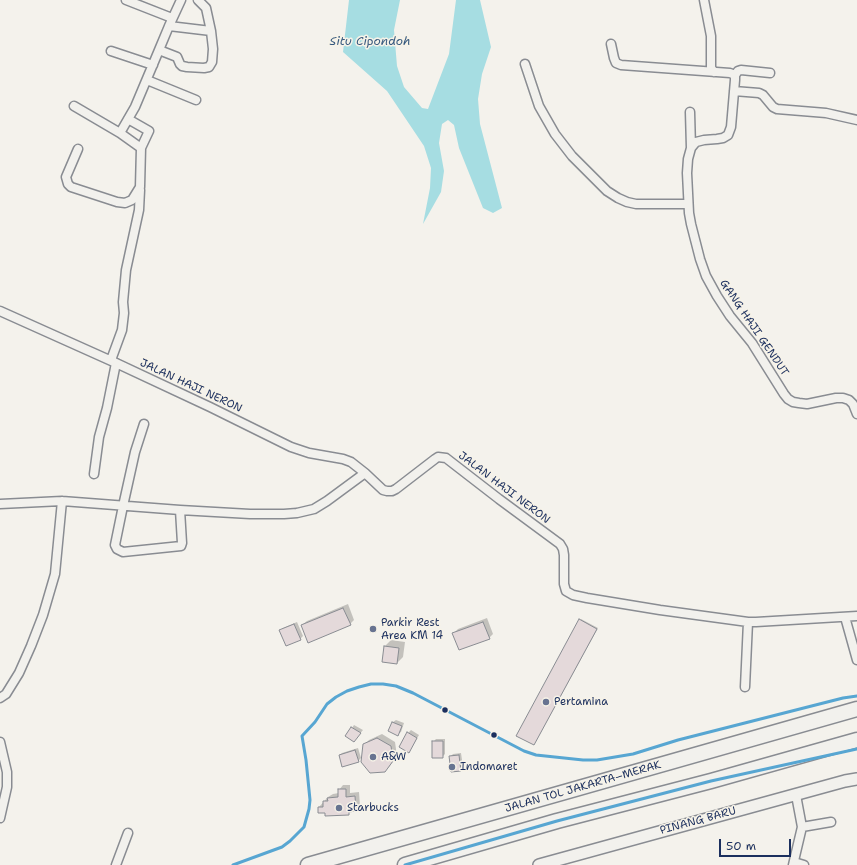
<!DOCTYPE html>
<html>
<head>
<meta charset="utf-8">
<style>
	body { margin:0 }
	#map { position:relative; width:857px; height:865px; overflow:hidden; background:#f4f2ec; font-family:"Shantell Sans",sans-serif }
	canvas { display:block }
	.scale { position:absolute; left:719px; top:839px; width:72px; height:18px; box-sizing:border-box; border:2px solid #1b2f5e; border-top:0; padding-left:5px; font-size:12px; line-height:14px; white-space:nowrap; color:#1b2f5e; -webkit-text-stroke:3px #f7f3e8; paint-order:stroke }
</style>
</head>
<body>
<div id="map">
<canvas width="857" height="865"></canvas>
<div class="scale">50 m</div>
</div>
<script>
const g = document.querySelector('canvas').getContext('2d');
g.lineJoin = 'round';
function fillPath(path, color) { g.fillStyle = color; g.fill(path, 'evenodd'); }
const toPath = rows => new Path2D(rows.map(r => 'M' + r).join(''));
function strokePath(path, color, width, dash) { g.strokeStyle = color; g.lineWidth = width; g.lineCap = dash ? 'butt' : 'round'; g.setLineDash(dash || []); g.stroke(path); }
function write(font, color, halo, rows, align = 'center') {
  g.font = font + ' "Shantell Sans",sans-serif'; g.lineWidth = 3; g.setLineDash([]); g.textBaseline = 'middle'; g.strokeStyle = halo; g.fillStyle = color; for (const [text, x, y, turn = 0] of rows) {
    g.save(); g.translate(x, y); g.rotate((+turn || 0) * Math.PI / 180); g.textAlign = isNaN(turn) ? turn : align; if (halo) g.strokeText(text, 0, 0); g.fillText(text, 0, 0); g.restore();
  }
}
const water = toPath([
	[349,0,400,0,394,30,397,66,404,87,422,108,428,109,449,54,456,0,480,0,491,47,482,74,478,99,480,124,502,208,493,213,483,208,459,148,454,125,448,120,442,124,439,143,444,171,441,192,423,224,430,188,431,168,424,146,387,91,343,52]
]);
const shadow = toPath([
	[348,604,354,620,350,624,302,625,307,621],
	[487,618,493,634,489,638,454,633,458,629],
	[581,619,598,628,535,743,580,620],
	[297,622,303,636,300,639,280,631,283,628],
	[391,640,405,642,403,657,397,663,385,646],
	[396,720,404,723,401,732,398,734,393,722],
	[354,725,363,730,354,741,352,728],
	[411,730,419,735,411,749,409,752,408,733],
	[382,734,395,742,397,756,389,767,385,771,364,745,369,740],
	[436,739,445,739,445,754,442,757,433,742],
	[358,748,361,758,358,761,340,755,342,753],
	[461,753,463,767,461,770,450,757,453,754],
	[343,785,350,785,350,793,359,792,360,806,356,810,352,810,348,814,326,812,319,807,328,797,333,794,339,793,339,790]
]);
const building = toPath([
	[343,608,351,625,308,643,301,625,343,608],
	[579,619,597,629,534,745,516,736,579,619],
	[483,622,490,639,459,650,452,633,483,622],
	[294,624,301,640,286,646,279,630,294,624],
	[384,646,399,648,397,664,382,662,384,646],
	[392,722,402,726,398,736,388,731,392,722],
	[351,727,361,733,354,742,345,736,351,727],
	[407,732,417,738,409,753,399,747,407,732],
	[377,738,391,746,393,761,385,772,370,773,361,762,363,744,377,738],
	[432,741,443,741,443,758,432,758,432,741],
	[355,750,359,762,342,767,339,755,355,750],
	[459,755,461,771,451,772,449,756,459,755],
	[338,789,346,789,346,797,355,796,356,811,349,812,349,815,325,816,325,813,318,813,318,807,323,807,323,801,328,801,327,798,338,797,338,789]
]);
const minor = toPath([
	[126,0,172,18],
	[198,0,206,8,211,31],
	[704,0,711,36,711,68,714,72],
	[611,44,614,58,616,63,621,65,730,73,735,75],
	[159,50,177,57,180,64,182,66,187,67,204,68,209,67,212,62,213,49,211,31,169,26],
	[111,51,153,65],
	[525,64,539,106,555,134,572,156,607,191,618,198,627,202,636,204,688,204],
	[735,75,735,80,731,127,728,135,723,138,717,139,704,140,696,142,691,148,688,159,687,173,689,213,691,224,700,259,706,276,717,296,730,316,752,343,784,394,788,399,793,402,799,403,807,404,836,398,843,398,849,400,853,404,857,414],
	[735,75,738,71,741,70,770,73],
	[147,80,196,100],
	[734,91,759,93,763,95,773,107,777,109,826,113,857,120],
	[74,106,120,133],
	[690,112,691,148],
	[128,119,149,131,141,148],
	[78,149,66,177,68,184,71,187,117,202,125,203,132,200,140,187,141,148,120,133,135,107,159,50,169,26,181,0],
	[0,311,116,363,210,407,291,447,309,453,343,459,351,462,365,473,383,490,387,491,392,491,396,489,435,459,438,457,446,458,499,499,560,544,563,549,564,555,564,584,566,591,573,595,587,598,660,610,748,622,756,622,857,616],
	[111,360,122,330,124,313,123,302,126,270,139,210,140,190],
	[144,424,135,452,123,506,115,545,117,549,123,552,181,546,182,543,180,510],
	[94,474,99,437,107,408,116,363],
	[0,504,62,501,180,510,250,514,284,514,297,513,314,509,327,501,365,473],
	[845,617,857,660],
	[745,687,748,622],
	[0,698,6,694,19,673,31,646,43,615,55,574,62,501],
	[0,742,7,772,7,787,0,818],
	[802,827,831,822],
	[794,862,804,865],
	[116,865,128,833],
	[793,865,802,827,796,795]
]);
const secondary = toPath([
	[539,865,845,781,857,779]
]);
const motorway = toPath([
	[308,865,857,709],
	[405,865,557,821,711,781,857,740]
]);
const bus1 = toPath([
	[233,865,282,847,290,841,304,827,309,809,310,800,306,760,302,736,315,722,327,704,336,697,347,691,359,687,371,684,383,684,396,686,413,693,524,751,536,755,583,760,597,760,633,754,678,740,843,698,857,696],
	[405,865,557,821,711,781,857,749]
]);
const markers = [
	[373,629,4,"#677390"],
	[546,702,4,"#677390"],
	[445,710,3.5,"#1b2f5e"],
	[494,735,3.5,"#1b2f5e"],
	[373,757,4,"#677390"],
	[452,767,4,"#677390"],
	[339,808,4,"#677390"]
];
const streetNames = [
	["GANG HAJI GENDUT",754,328,56],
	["JALAN HAJI NERON",191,386,25],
	["JALAN HAJI NERON",504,488,37],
	["JALAN TOL JAKARTA–MERAK",583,787,-16],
	["PINANG BARU",698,821,-15]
];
const poiNames = [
	["Parkir Rest",381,623],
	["Area KM 14",381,636],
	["Pertamina",554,702],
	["A&W",381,757],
	["Indomaret",460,767],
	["Starbucks",347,808]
];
const waterNames = [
	["Situ Cipondoh",370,42]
];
fillPath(water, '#a6dde2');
fillPath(shadow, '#0003');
fillPath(building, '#e4d9da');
strokePath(building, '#898c92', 1);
strokePath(minor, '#898c92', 11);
strokePath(secondary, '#898c92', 14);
strokePath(motorway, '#898c92', 17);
strokePath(minor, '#f2f1ed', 8);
strokePath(secondary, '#f2f1ed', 11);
strokePath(motorway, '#f2f1ed', 14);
strokePath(bus1, '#57a6d2', 3);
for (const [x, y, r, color] of markers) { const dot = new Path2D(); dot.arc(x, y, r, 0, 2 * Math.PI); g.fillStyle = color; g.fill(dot); strokePath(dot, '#f7f3e8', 1.5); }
write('11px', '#1b2f5e', '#f7f3e8', streetNames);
write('11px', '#1b2f5e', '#f7f3e8', poiNames, 'left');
write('italic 12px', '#35587e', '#f7f3e8', waterNames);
</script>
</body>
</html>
